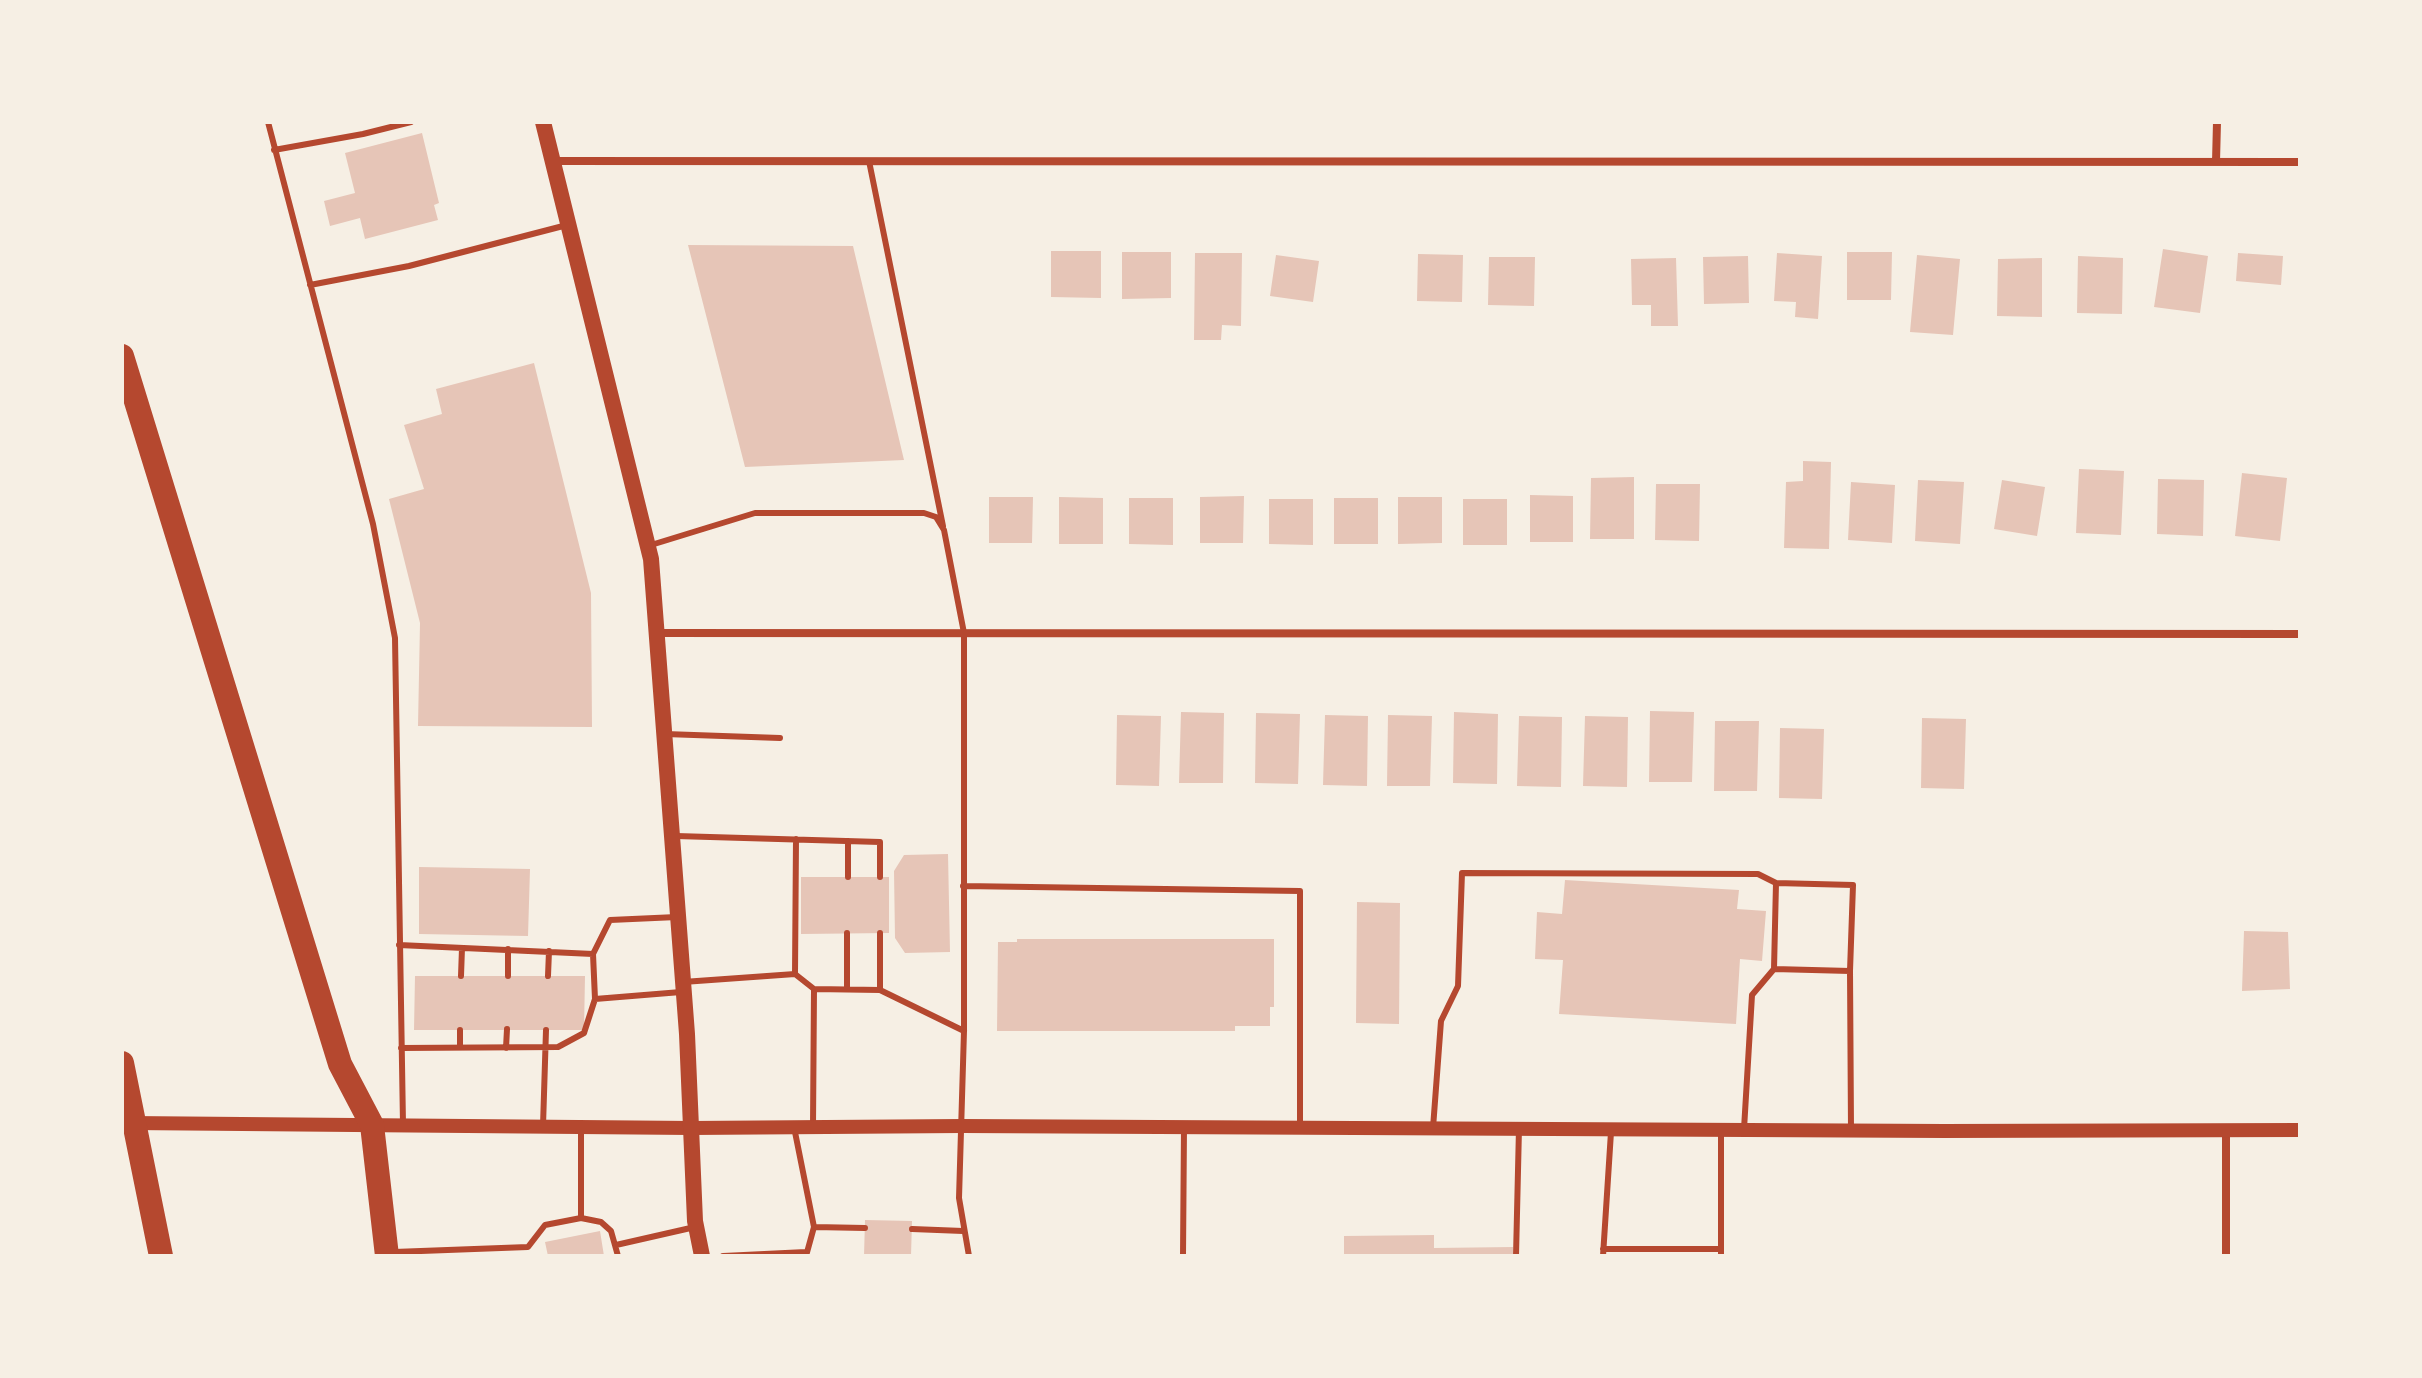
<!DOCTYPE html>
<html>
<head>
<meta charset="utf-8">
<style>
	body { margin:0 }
	#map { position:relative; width:2422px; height:1378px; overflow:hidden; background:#f6efe4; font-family:"PT Sans Narrow",sans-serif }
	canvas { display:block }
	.frame { position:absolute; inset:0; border:124px solid #f6efe4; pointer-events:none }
</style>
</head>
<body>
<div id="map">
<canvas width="2422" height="1378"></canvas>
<div class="frame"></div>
</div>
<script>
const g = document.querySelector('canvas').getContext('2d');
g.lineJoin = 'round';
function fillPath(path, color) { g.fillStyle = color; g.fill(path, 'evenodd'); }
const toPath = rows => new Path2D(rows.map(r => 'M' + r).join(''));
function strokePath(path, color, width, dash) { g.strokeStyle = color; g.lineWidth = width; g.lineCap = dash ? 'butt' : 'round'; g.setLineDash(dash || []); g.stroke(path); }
const building = toPath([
	[422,133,439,203,434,205,438,220,365,239,360,218,330,226,324,201,355,193,345,153],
	[688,245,853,246,904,460,745,467],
	[2163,249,2208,256,2200,313,2154,307],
	[1051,251,1101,251,1101,298,1051,297],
	[1122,252,1171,252,1171,298,1122,299],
	[1847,252,1892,252,1891,300,1847,300],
	[1195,253,1242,253,1241,326,1222,325,1221,340,1194,340],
	[1777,253,1822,256,1818,319,1795,317,1796,302,1774,301],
	[2238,253,2283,256,2281,285,2236,281],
	[1418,254,1463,255,1462,302,1417,301],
	[1276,255,1319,261,1313,302,1270,296],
	[1917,255,1960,259,1953,335,1910,332],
	[1748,256,1749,303,1704,304,1703,257],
	[2078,256,2123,258,2122,314,2077,313],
	[1489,257,1535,257,1534,306,1488,305],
	[1676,258,1678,326,1651,326,1651,305,1632,305,1631,259],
	[2042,258,2042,317,1997,316,1998,259],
	[534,363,591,593,592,727,418,726,420,623,389,499,424,489,404,425,442,414,436,389],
	[1803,461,1831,462,1829,549,1784,548,1786,482,1803,481],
	[2079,469,2124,471,2121,535,2076,533],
	[2242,473,2287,478,2280,541,2235,536],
	[1634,477,1634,539,1590,539,1591,478],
	[2158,479,2204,480,2203,536,2157,534],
	[1918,480,1964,482,1960,544,1915,541],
	[2002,480,2045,487,2037,536,1994,529],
	[1851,482,1895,485,1892,543,1848,540],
	[1656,484,1700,484,1699,541,1655,540],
	[1530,495,1573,496,1573,542,1530,542],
	[1244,496,1243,543,1200,543,1200,497],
	[989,497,1033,497,1032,543,989,543],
	[1059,497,1103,498,1103,544,1059,544],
	[1398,497,1442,497,1442,543,1398,544],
	[1129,498,1173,498,1173,545,1129,544],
	[1334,498,1378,498,1378,544,1334,544],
	[1269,499,1313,499,1313,545,1269,544],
	[1463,499,1507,499,1507,545,1463,545],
	[1650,711,1694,712,1692,782,1649,782],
	[1181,712,1224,713,1223,783,1179,783],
	[1454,712,1498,714,1497,784,1453,783],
	[1256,713,1300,714,1298,784,1255,783],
	[1117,715,1161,716,1159,786,1116,785],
	[1325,715,1368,716,1367,786,1323,785],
	[1388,715,1432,716,1430,786,1387,786],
	[1519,716,1562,717,1561,787,1517,786],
	[1585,716,1628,717,1627,787,1583,786],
	[1922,718,1966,719,1964,789,1921,788],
	[1715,721,1759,721,1757,791,1714,791],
	[1780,728,1824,729,1822,799,1779,798],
	[948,854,950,952,905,953,895,938,894,871,904,855],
	[419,867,530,869,528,936,419,934],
	[801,877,889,877,889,933,801,934],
	[1565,880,1739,890,1737,909,1766,911,1762,961,1740,959,1736,1024,1559,1014,1563,960,1535,959,1537,912,1562,914],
	[1357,902,1400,903,1399,1024,1356,1023],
	[2244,931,2288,932,2290,989,2242,991],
	[1017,939,1274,939,1274,1007,1270,1007,1270,1026,1235,1026,1235,1031,997,1031,998,942,1017,942],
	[415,976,585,976,584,1030,414,1030],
	[865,1220,912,1221,911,1256,864,1256],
	[600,1231,604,1256,548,1256,545,1242],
	[1434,1235,1434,1248,1513,1247,1513,1256,1344,1256,1344,1236]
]);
const service = toPath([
	[268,122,373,524,395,638,403,1124],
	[274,150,363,134,411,122],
	[869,161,943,526],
	[310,285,409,266,567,225],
	[651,545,755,513,924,513,936,517,944,530,964,633,964,1031,959,1198,969,1256],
	[665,734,780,738],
	[676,836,880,842,880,877],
	[796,839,795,974,814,989],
	[848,877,848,841],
	[963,886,1300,891,1300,1128],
	[399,945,593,954,595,999],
	[593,954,610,920,677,917],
	[1774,969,1850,971],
	[461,976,462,948],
	[508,976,508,949],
	[548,976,549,951],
	[683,982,795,974],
	[847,989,847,933],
	[880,990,880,933],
	[460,1047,460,1030],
	[401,1048,558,1047,584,1033,595,999,681,992],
	[506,1048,507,1029],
	[543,1126,546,1030],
	[813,1126,814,989,880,990,964,1031],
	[794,1127,814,1227,806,1256],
	[1433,1128,1441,1021,1458,986,1462,873,1758,874,1776,883],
	[1744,1129,1752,995,1774,969,1776,883,1853,885,1850,971,1851,1130],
	[581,1218,601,1222,611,1231,618,1256],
	[814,1227,865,1228],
	[912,1229,963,1231],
	[616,1245,695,1227],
	[1603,1249,1721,1249],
	[394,1252,528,1247,545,1225,581,1218,581,1128],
	[723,1256,806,1252],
	[1183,1256,1184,1127],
	[1516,1256,1519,1128],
	[1603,1256,1611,1132],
	[1721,1256,1721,1132]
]);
const minor = toPath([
	[553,161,2300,162],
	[2216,162,2217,122],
	[657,633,2300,634],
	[2226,1130,2226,1256]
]);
const tertiary = toPath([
	[130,1123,691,1128,962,1126,1944,1131,2300,1130]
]);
const secondary = toPath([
	[543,122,651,559,687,1034,695,1221,702,1256]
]);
const motorway = toPath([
	[122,356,340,1064,372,1125,387,1256],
	[122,1063,161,1256]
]);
fillPath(building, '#e6c5b7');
strokePath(service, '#b5482f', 6);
strokePath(minor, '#b5482f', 8);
strokePath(tertiary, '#b5482f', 14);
strokePath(secondary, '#b5482f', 16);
strokePath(motorway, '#b5482f', 24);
</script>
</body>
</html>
